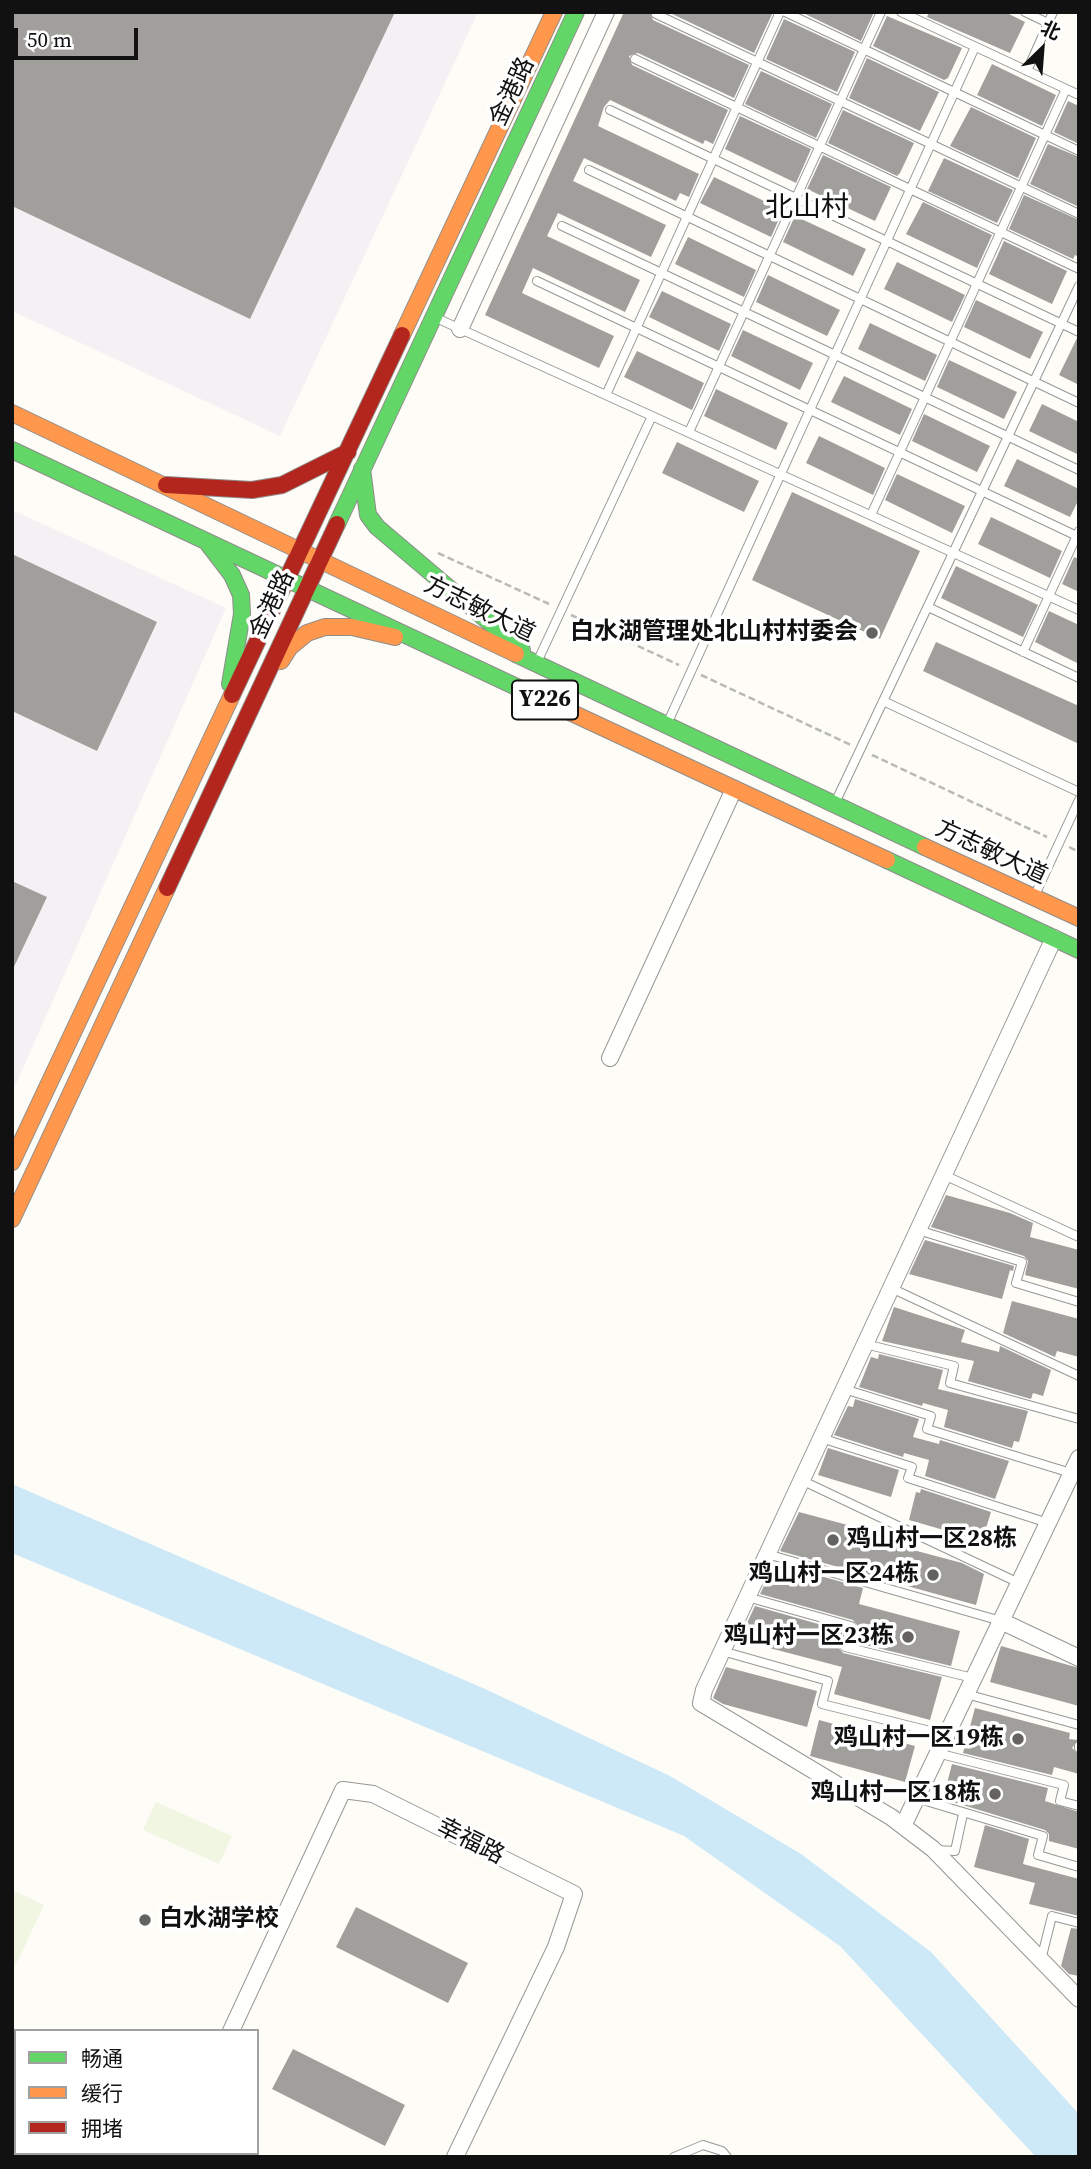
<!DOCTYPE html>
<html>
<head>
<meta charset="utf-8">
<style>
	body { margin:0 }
	#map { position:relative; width:1091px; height:2169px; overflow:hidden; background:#fdfcf7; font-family:"Source Serif 4","Noto Sans SC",serif }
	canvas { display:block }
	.frame { position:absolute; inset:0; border:14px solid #111; pointer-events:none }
	.legend { position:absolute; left:14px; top:2029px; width:245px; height:126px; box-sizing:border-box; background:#fff; border:2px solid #a0a0a0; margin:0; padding:9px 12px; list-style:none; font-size:21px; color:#111 }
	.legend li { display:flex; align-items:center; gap:14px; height:35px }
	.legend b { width:35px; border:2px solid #a0a0a0 }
	.north { position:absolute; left:1007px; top:14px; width:70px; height:70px; -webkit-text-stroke:5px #fff; paint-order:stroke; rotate:25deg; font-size:19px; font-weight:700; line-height:28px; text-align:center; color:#111 }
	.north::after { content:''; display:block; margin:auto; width:24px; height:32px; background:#111; clip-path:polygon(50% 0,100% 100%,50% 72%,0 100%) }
	.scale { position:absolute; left:14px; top:28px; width:124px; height:32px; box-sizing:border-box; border:4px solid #111; border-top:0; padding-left:9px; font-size:21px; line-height:24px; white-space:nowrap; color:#111; -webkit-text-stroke:5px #fff; paint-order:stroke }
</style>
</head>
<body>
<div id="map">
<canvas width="1091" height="2169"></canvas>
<div class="frame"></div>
<ul class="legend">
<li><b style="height:9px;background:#63d668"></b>畅通</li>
<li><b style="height:9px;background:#ff974d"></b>缓行</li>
<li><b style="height:9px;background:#b3261e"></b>拥堵</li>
</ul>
<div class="north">北</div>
<div class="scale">50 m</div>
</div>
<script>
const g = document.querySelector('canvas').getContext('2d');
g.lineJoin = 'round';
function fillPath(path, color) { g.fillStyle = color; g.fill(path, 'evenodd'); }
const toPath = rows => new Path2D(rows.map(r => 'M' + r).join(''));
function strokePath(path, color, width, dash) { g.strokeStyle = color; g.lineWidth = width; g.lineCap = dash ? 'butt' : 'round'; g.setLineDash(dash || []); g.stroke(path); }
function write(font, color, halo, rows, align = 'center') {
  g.font = font + ' "Source Serif 4","Noto Sans SC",serif'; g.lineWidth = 7; g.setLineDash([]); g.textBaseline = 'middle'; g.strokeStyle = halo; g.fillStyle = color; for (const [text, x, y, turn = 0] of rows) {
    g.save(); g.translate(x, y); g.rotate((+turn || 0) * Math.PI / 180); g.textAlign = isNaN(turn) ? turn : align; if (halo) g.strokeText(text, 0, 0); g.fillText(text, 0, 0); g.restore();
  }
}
const industrial = toPath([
	[12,12,478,12,280,436,12,311],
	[12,510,226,608,12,1093]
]);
const pitch = toPath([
	[156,1802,232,1836,219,1864,143,1830],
	[12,1890,44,1905,12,1973]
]);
const water = toPath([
	[12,1484,485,1689,670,1776,801,1854,931,1952,1079,2114,1079,2157,1036,2157,840,1946,684,1836,12,1553]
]);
const building = toPath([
	[12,12,395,12,250,319,12,206],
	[624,12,650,12,653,20,749,65,734,98,638,53,629,56,632,65,728,110,713,144,705,140,703,144,610,100,604,107,598,126,699,174,689,197,680,193,676,201,584,158,573,181,666,225,651,257,558,213,547,236,640,280,625,312,533,268,522,293,614,336,599,368,485,315],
	[668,12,773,12,754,53],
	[801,12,874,12,861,41],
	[929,12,1005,12,1025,22,1010,53,927,17],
	[887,16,962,48,948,78,944,80,873,46],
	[784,19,855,52,837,92,766,59],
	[867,58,939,92,920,131,849,98],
	[992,64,1056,95,1042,126,977,95],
	[761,71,832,104,816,138,745,104],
	[1068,101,1079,106,1079,144,1054,132],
	[971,107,1036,138,1018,178,950,146],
	[843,110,914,143,900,173,897,176,828,143],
	[740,116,811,149,796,183,725,149],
	[1048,144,1079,157,1079,207,1030,184],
	[823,155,891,187,875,221,807,189],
	[944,158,1013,190,997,223,928,191],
	[714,177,783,210,771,237,700,203],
	[1024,195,1079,220,1079,257,1075,255,1073,259,1009,229],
	[923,202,992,235,977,268,906,234],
	[795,216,866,249,853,276,783,242],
	[688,237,756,270,744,297,675,264],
	[1004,241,1067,271,1052,304,989,274],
	[897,262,965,295,952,322,884,289],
	[768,275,840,310,827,336,756,302],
	[662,291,731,324,719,351,649,317],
	[976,300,1043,332,1030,359,964,327],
	[870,323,937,355,925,381,858,349],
	[743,330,813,363,800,390,731,356],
	[1077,338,1079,338,1079,385,1059,375],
	[637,351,704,383,692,410,624,377],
	[949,360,1017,392,1004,419,937,387],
	[844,376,912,409,900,435,831,402],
	[716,389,788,423,776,450,704,416],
	[1042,404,1079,422,1079,455,1029,431],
	[924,414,990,446,977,472,912,441],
	[819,436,885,468,873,495,806,463],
	[677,442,759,481,744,512,662,473],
	[1017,459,1079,489,1079,499,1070,517,1004,486],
	[897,474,965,506,952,533,885,500],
	[792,492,920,551,880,639,752,580],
	[991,517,1062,551,1050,578,978,544],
	[12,554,157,622,97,751,12,711],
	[1074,557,1079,559,1079,592,1062,584],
	[956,566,1038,605,1023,637,941,598],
	[1049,611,1079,625,1079,664,1035,642],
	[936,642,1079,706,1079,744,923,671],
	[12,881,47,897,12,971],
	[946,1195,1010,1213,1033,1223,1030,1237,1079,1250,1079,1289,1025,1275,1028,1261,1024,1256,931,1227],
	[925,1240,1014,1266,1013,1271,1010,1270,1002,1299,909,1274],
	[1012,1301,1079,1319,1079,1357,1057,1351,1055,1357,1003,1333],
	[894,1307,965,1330,961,1342,999,1352,1000,1346,1051,1370,1043,1396,1033,1393,1031,1399,968,1381,974,1361,882,1341],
	[879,1354,943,1370,938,1389,1028,1411,1019,1442,1014,1441,1012,1448,944,1427,948,1410,923,1403,922,1406,859,1387,871,1357,878,1359],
	[855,1399,919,1419,913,1437,939,1444,940,1440,1009,1461,995,1499,925,1476,929,1460,904,1453,903,1457,834,1435,848,1406,853,1407],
	[828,1448,899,1470,891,1497,818,1475],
	[921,1489,991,1512,982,1541,909,1520,916,1492,920,1493],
	[799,1512,885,1535,883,1542,962,1563,984,1574,976,1605,780,1551],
	[775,1563,863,1588,859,1604,960,1631,951,1666,853,1642,857,1625,853,1620,760,1594],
	[755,1606,843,1631,839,1648,843,1653,942,1677,930,1720,834,1694,842,1667,739,1640],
	[1001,1646,1079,1668,1079,1706,990,1682],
	[726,1667,817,1691,807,1727,723,1704,713,1698],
	[975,1708,1070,1733,1069,1739,1078,1740,1072,1748,1079,1754,1079,1774,1054,1767,1052,1775,963,1753],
	[819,1720,915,1746,905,1782,810,1756],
	[952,1764,1048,1788,1045,1801,1079,1812,1079,1849,1049,1841,1049,1834,1045,1830,943,1799],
	[985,1825,1029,1839,1023,1864,1079,1879,1079,1916,1029,1904,1035,1883,974,1867],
	[356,1907,468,1963,448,2003,336,1947],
	[1071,1928,1079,1929,1079,1976,1069,1974,1061,1966],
	[293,2049,405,2105,385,2146,272,2089]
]);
const path = toPath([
	[438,553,549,604],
	[571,615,679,665],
	[701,675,851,745],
	[872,755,1047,837],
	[1069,847,1079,852]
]);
const lane = toPath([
	[785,12,1079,151],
	[901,12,1079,95],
	[1025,12,1048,23],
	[656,14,1079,214],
	[635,59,1079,269],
	[1027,71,1053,12],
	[610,110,1079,332],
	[589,170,1079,403],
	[562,226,1079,470],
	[537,281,1079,537],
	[434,317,1079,610],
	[606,395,780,12],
	[689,432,881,12],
	[871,515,1066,89],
	[928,607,1079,678],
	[1023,652,1079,531],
	[538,660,652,416],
	[883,701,1079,792],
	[668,722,975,47],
	[835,803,1079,286],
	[1035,895,1079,800],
	[944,1175,1079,1237],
	[918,1230,1022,1262,1016,1283,1079,1302],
	[891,1288,1079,1376],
	[865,1344,954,1366,950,1383,1079,1419],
	[844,1389,931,1416,927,1429,1071,1473],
	[821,1438,912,1467,908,1478,1048,1523],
	[801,1480,1019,1583],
	[767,1554,1001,1621],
	[747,1597,851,1626,845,1647,973,1678],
	[722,1651,828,1681,822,1704,946,1735],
	[966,1694,1079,1725],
	[1079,1746,1079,1748],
	[937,1753,1064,1785,1060,1801,1079,1806],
	[916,1798,1043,1836,1038,1855,1079,1867],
	[936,1850,955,1851,963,1814],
	[1041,1960,1052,1916,1079,1923],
	[674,2157,703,2145,722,2151,727,2157]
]);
const street = toPath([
	[460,329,606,12],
	[1054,938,704,1690,701,1703,891,1817,933,1849,1079,1999],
	[610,1058,734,789],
	[1001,1621,1079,1658],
	[903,1826,1079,1458],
	[231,2031,343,1790,373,1794,574,1894,556,1947,455,2157],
	[172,2157,173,2153]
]);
const fast = toPath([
	[12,450,557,706],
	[362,469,368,515,377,527,522,650],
	[337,524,576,12],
	[206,541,232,575,241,595,242,614,230,684],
	[516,654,925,847],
	[887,860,1079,950]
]);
const slow = toPath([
	[402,335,554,12],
	[12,413,516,654],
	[281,661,290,647,307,633,325,627,352,627,395,637],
	[557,706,887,860],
	[925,847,1079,918],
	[12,1162,232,695],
	[12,1219,167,888]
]);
const jam = toPath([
	[166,485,252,490,282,485,348,452],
	[232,695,402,335],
	[167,888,337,524]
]);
const markers = [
	[872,633,7,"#646362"],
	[833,1540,7,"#646362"],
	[933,1575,7,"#646362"],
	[908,1637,7,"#646362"],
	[1018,1739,7,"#646362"],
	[995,1794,7,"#646362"],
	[145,1920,7,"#646362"]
];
const shields = [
	[545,700,66]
];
const shieldNames = [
	["Y226",545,700]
];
const streetNames = [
	["金港路",513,92,-65],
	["金港路",273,605,-65],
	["方志敏大道",479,610,26],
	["方志敏大道",991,853,25],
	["幸福路",470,1842,27]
];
const poiNames = [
	["白水湖管理处北山村村委会",858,633],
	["鸡山村一区28栋",847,1540,"left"],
	["鸡山村一区24栋",919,1575],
	["鸡山村一区23栋",894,1637],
	["鸡山村一区19栋",1004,1739],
	["鸡山村一区18栋",981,1794],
	["白水湖学校",159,1920,"left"]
];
const quarterNames = [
	["北山村",807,209]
];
fillPath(industrial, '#f5f0f3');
fillPath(pitch, '#f0f6e1');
fillPath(water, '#cde8f7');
fillPath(building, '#a19f9c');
strokePath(lane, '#979795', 10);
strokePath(street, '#979795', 18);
strokePath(fast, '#8e8d8b', 18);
strokePath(slow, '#8e8d8b', 18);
strokePath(jam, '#8e8d8b', 18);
strokePath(path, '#b9b9b8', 2.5, [7, 3.5]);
strokePath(lane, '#fffffe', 8);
strokePath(street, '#fffffe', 16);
strokePath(fast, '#63d668', 16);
strokePath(slow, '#ff974d', 16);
strokePath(jam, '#b3261e', 16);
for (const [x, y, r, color] of markers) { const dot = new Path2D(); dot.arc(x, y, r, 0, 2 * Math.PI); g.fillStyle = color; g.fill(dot); strokePath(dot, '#fff', 2.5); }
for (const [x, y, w] of shields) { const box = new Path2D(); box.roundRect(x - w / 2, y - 19.5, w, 39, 5); g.fillStyle = '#fff'; g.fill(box); strokePath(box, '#111', 2); }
write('bold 23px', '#111', null, shieldNames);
write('24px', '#111', '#fff', streetNames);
write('bold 24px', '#111', '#fff', poiNames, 'right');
write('28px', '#111', '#fff', quarterNames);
</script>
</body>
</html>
